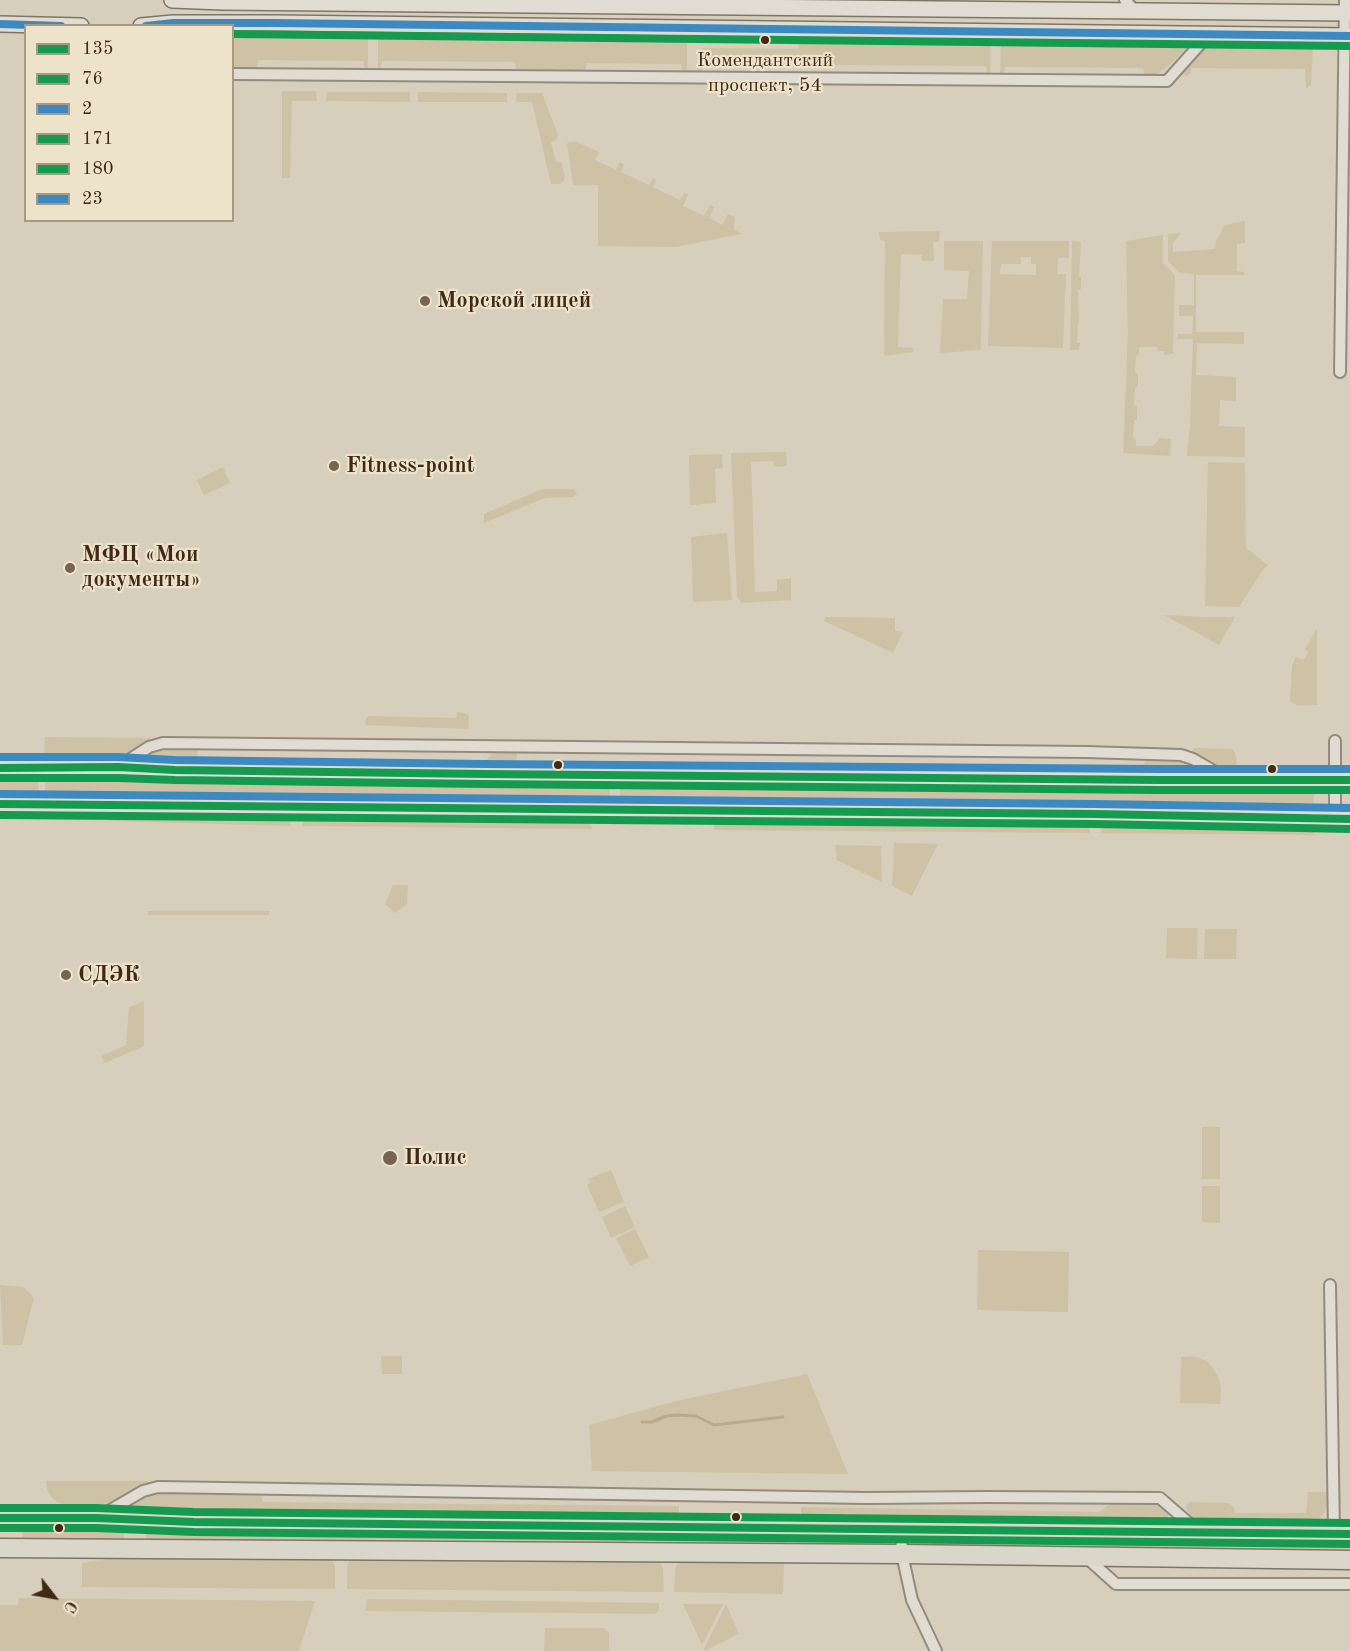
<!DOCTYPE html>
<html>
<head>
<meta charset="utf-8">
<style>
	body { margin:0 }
	#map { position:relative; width:1350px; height:1651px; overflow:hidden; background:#d7cfbb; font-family:"Old Standard TT",serif }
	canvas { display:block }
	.legend { position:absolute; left:24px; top:24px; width:210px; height:198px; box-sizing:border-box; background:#ede3cb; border:2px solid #a89983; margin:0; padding:8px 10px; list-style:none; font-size:18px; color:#412918 }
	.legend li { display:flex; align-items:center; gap:12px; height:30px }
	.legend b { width:30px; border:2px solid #a89983 }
	.north { position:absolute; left:24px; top:1567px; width:60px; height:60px; -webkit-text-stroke:4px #ede3cb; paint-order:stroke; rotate:121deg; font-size:16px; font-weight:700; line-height:24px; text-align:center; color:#412918 }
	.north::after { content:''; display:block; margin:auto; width:21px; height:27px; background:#412918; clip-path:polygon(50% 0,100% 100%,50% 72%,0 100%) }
</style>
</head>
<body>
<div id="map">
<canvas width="1350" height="1651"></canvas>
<ul class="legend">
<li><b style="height:8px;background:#159b4f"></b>135</li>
<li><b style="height:8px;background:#159b4f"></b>76</li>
<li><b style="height:8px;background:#3d8ac2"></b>2</li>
<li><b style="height:8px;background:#159b4f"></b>171</li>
<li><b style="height:8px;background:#159b4f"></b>180</li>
<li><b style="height:8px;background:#3d8ac2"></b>23</li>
</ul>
<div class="north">С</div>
</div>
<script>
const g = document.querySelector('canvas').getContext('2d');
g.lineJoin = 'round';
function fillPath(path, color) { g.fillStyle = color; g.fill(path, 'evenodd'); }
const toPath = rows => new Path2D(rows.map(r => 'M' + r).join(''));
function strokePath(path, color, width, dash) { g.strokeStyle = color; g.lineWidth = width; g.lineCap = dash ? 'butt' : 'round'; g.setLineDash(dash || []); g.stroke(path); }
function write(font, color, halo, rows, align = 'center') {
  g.font = font + ' "Old Standard TT",serif'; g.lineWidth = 4.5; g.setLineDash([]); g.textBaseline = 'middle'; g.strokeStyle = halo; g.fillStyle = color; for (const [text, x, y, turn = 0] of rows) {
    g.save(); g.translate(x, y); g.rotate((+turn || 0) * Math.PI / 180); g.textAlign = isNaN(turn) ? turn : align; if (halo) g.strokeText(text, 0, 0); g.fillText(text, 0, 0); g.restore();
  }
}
const green = toPath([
	[233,34,368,35,368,69,364,67,363,61,259,60,256,68,233,68],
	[378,35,687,37,687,72,682,71,681,64,587,63,585,70,582,72,520,71,516,69,515,62,382,61,381,67,378,69],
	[829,38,991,40,990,75,987,73,986,66,703,64,702,71,697,72,698,53,703,48,798,49,799,43],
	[1001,40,1184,41,1188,44,1188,46,1172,63,1159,73,1153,75,1145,75,1143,68,1005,67,1004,73,1000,75],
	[1222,42,1313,43,1311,85,1306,89,1305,69,1191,68,1191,72,1187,76,1181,74,1181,72,1202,50,1209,45],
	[282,91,316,91,317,101,292,101,290,178,282,178],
	[327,92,410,92,410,102,326,101],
	[418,92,507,93,507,102,418,102],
	[517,93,542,93,558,135,557,139,551,143,556,161,562,163,565,178,561,184,551,184,532,102,516,102],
	[575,141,599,152,595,160,616,170,620,162,624,164,621,172,649,185,653,178,656,180,653,187,680,200,684,193,688,194,683,206,704,216,710,205,714,207,709,218,722,225,728,214,735,217,734,230,741,233,741,234,676,247,598,246,598,185,573,185,567,143],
	[1245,221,1245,243,1237,244,1237,271,1244,272,1245,275,1196,275,1196,332,1244,332,1244,344,1197,343,1196,375,1236,377,1236,401,1220,400,1219,426,1245,427,1245,457,1187,456,1190,426,1193,339,1178,339,1178,334,1192,334,1193,316,1179,316,1179,305,1194,305,1194,274,1180,273,1168,261,1168,234,1181,233,1173,243,1173,252,1215,249,1216,241,1225,225],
	[940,231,939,242,933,242,934,261,922,261,922,255,901,254,898,347,914,348,913,352,884,356,885,241,880,240,879,232],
	[1163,235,1163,263,1175,275,1173,354,1164,355,1164,351,1158,351,1157,347,1139,347,1139,353,1136,357,1135,372,1138,375,1138,386,1135,389,1134,405,1137,407,1137,419,1134,421,1133,437,1136,440,1136,446,1153,446,1160,438,1171,439,1170,456,1123,453,1128,335,1126,241],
	[944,241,983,241,981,350,940,353,943,299,967,299,969,271,944,270],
	[992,241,1069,241,1069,258,1058,258,1057,274,1066,274,1063,348,988,346],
	[1021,257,1031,257,1031,264,1036,264,1036,275,1000,274,1001,264,1021,264],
	[1072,241,1081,242,1079,277,1081,277,1081,289,1078,290,1079,323,1078,323,1077,343,1080,343,1079,350,1070,350],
	[786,452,787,466,774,467,773,461,751,462,755,592,777,591,777,580,791,578,791,600,742,603,737,597,731,453],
	[722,454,723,468,715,469,716,503,690,505,689,455],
	[1208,462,1245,463,1246,548,1268,565,1263,570,1239,607,1205,606],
	[223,467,230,483,204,495,197,480],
	[542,489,574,489,577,493,574,497,545,498,484,523,484,514],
	[727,533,732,600,693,602,691,537],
	[1164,615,1205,617,1235,617,1219,645],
	[825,617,895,618,895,631,903,632,893,653,824,621],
	[1317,629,1317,705,1297,705,1293,703,1290,700,1292,665,1296,657,1303,660,1308,652,1305,649],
	[457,712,465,713,469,716,468,729,366,725,365,720,368,716,456,718],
	[45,737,150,738,150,740,128,753,118,757,107,759,44,757],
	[1194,748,1233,749,1236,755,1237,769,1220,766,1193,751],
	[164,750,197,750,198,759,485,763,490,755,494,753,517,753,517,763,485,768,183,763,143,759,145,757,154,752],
	[1150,759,1176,760,1185,762,1196,767,1197,769,1158,775,627,769,627,763,1144,768,1145,762],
	[0,776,39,776,38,798,0,798],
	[45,777,610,782,610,803,45,798],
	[620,782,1314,788,1314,810,620,804],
	[135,812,288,814,291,826,109,821,106,818,107,814],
	[305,814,580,816,588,821,592,829,302,826],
	[748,819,1088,822,1090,833,714,830,714,823],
	[1103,822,1194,823,1228,828,1314,829,1314,835,1101,833],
	[894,843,938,844,912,896,892,886],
	[835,845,881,846,882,882,837,860],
	[393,885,408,885,407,904,395,913,385,904],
	[148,911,269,911,269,915,148,915],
	[1167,928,1198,928,1197,959,1166,958],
	[1205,929,1237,929,1236,959,1204,959],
	[144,1001,144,1046,105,1063,101,1056,126,1045,129,1007],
	[1202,1127,1220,1127,1220,1179,1202,1179],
	[611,1170,624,1202,599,1212,587,1185,590,1183,588,1179],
	[1202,1186,1220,1186,1220,1223,1202,1222],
	[625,1206,635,1227,611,1238,602,1217],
	[635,1229,649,1257,630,1266,616,1238],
	[978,1250,1069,1252,1068,1312,977,1310],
	[0,1285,24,1287,34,1298,22,1345,3,1345],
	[381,1356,402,1356,402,1374,382,1374],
	[1193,1356,1207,1361,1213,1368,1219,1379,1221,1388,1220,1404,1180,1403,1181,1357],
	[807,1374,848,1474,592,1471,589,1425,676,1401],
	[46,1481,148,1481,148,1483,107,1503,89,1506,66,1505,57,1502,51,1497,47,1489],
	[1308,1492,1327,1492,1327,1502,1325,1511,1320,1518,1312,1522,1204,1521,1193,1517,1186,1509,1186,1505,1190,1502,1228,1503,1234,1507,1235,1513,1306,1513],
	[163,1493,255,1493,261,1495,263,1502,679,1506,679,1516,193,1512,167,1508,126,1508,127,1505,142,1498],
	[1111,1503,1156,1503,1162,1506,1168,1514,1168,1518,1166,1521,801,1517,801,1507,1099,1512],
	[22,1529,124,1530,124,1539,22,1538],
	[146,1531,627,1535,627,1543,146,1539],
	[656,1536,786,1537,786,1544,656,1543],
	[795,1537,884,1538,885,1546,795,1545],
	[934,1538,1350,1542,1350,1550,934,1546],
	[120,1557,331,1559,335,1566,335,1589,82,1587,82,1563],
	[350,1559,660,1562,663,1568,664,1592,347,1589,347,1566],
	[678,1563,784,1563,783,1594,674,1592,675,1569],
	[19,1598,315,1601,299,1651,0,1651,0,1605,18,1605],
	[367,1599,659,1603,659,1610,655,1614,365,1611],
	[683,1604,723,1604,702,1645],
	[726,1604,739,1634,705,1651,704,1649],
	[545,1628,604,1628,609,1633,609,1651,544,1651]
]);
const stream = toPath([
	[642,1422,652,1422,666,1416,678,1415,696,1416,714,1425,783,1417]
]);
const street = toPath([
	[1125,0,1135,11],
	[232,74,1167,81,1210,33],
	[1340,372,1345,0],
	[1335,741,1335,819],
	[118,767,149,747,163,743,1087,752,1181,755,1193,759,1228,779],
	[1330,1285,1334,1533],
	[100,1516,143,1491,158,1487,867,1498,987,1497,1160,1498,1198,1531],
	[901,1529,902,1554,912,1600,936,1651],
	[1087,1558,1116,1584,1350,1584]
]);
const secondary = toPath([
	[172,0,222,2,1350,13],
	[0,24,81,26],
	[141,26,173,23,275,23,1350,36],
	[0,768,118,767,175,770,485,774,1158,780,1229,779,1350,780],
	[0,804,675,810,1095,814,1350,819]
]);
const primary = toPath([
	[0,1518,96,1518,194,1522,1350,1534],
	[0,1548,902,1554,1350,1560]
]);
const bus1 = toPath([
	[0,768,118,767,175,770,485,774,1158,780,1350,780],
	[0,804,1095,814,1350,819],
	[0,1518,96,1518,194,1522,1350,1534]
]);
const bus2 = toPath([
	[232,34,1350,46],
	[0,778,118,778,175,780,485,784,1158,790,1350,790],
	[0,815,1095,824,1350,829]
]);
const bus3 = toPath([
	[0,757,118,757,175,760,485,764,1158,769,1350,769],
	[0,794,1095,804,1350,808]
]);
const bus4 = toPath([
	[0,1528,96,1528,194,1532,1350,1544]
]);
const bus5 = toPath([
	[0,1508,96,1508,194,1512,1350,1523]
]);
const bus6 = toPath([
	[0,24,61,26],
	[146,26,173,23,275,23,1350,36]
]);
const markers = [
	[765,40,5,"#412918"],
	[425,301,6,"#766351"],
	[334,466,6,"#766351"],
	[70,568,6,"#766351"],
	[558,765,5,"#412918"],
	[1272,769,5,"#412918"],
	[66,975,6,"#766351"],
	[390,1158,8,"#766351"],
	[736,1517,5,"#412918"],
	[59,1528,5,"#412918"]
];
const busNames = [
	["Комендантский",765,61],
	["проспект, 54",765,86]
];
const poiNames = [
	["Морской лицей",437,301],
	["Fitness-point",346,466],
	["МФЦ «Мои",82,555],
	["документы»",82,580],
	["СДЭК",78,975],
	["Полис",404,1158]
];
fillPath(green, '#cec2a6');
strokePath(stream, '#b9aa8f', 3);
strokePath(street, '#938b7e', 14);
strokePath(secondary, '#7d7568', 18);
strokePath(primary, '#7d7568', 21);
strokePath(street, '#e0dcd2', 10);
strokePath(secondary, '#e0dcd2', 15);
strokePath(primary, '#dbd6ca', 18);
strokePath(bus1, '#159b4f', 8);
strokePath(bus2, '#159b4f', 8);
strokePath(bus3, '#3d8ac2', 8);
strokePath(bus4, '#159b4f', 8);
strokePath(bus5, '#159b4f', 8);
strokePath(bus6, '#3d8ac2', 8);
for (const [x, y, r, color] of markers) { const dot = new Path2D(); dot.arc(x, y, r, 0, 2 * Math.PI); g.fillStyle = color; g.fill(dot); strokePath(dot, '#ede3cb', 2); }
write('20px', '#412918', '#ede3cb', busNames);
write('bold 22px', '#412918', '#ede3cb', poiNames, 'left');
</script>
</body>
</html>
